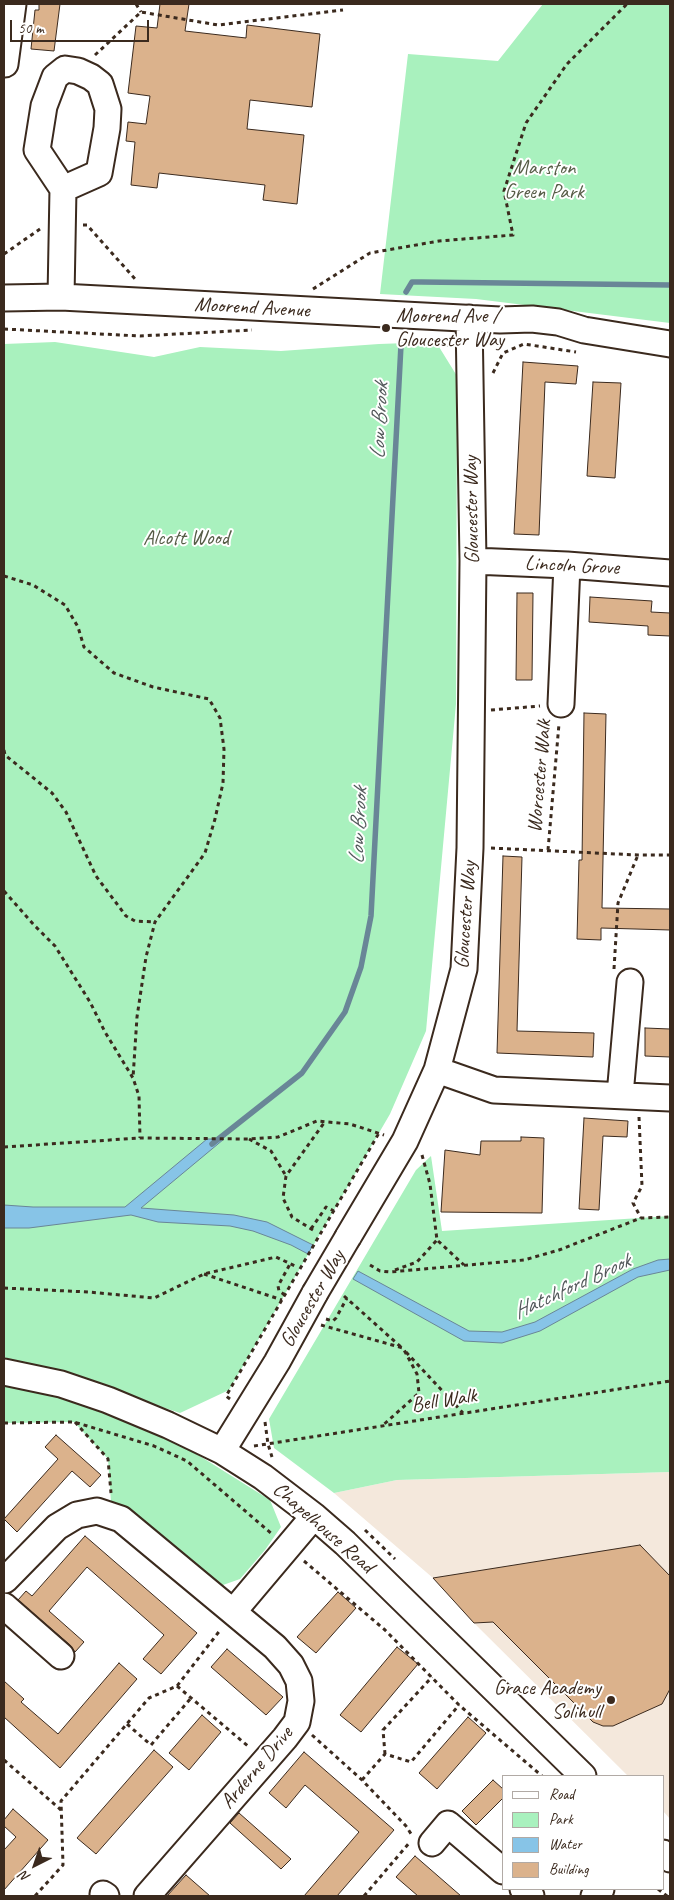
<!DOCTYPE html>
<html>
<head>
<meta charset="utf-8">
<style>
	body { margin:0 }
	#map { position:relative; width:674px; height:1900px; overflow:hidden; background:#fff; font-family:Caveat,sans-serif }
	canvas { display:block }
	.frame { position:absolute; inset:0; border:5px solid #3b2a1e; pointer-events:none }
	.legend { position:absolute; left:502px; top:1775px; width:162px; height:115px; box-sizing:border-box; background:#fff; border:1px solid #b1aaa5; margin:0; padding:6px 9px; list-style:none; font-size:15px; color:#3b2a1e }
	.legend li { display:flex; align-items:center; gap:10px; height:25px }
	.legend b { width:25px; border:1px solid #b1aaa5 }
	.north { position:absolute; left:10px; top:1840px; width:50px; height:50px; -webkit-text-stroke:4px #fff; paint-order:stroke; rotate:221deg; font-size:14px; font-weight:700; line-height:20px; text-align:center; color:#3b2a1e }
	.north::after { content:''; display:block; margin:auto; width:18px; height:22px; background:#3b2a1e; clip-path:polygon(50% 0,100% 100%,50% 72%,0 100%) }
	.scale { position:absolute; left:10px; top:20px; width:139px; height:22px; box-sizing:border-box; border:2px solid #3b2a1e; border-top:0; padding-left:6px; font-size:15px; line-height:18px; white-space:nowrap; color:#3b2a1e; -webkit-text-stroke:4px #fff; paint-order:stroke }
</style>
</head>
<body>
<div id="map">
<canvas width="674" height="1900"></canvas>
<div class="frame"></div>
<ul class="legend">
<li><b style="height:6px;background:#fff"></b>Road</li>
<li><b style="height:14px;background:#a9f1be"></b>Park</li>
<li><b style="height:14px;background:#87c4e7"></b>Water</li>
<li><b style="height:14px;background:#dbb28c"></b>Building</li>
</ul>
<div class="north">N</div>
<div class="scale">50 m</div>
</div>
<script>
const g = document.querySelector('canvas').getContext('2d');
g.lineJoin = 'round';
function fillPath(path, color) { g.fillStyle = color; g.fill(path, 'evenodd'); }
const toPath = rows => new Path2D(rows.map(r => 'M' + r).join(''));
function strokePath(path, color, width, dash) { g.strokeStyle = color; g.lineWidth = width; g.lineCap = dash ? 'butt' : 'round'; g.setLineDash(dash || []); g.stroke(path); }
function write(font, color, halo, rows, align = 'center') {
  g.font = font + ' Caveat,sans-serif'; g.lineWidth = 4; g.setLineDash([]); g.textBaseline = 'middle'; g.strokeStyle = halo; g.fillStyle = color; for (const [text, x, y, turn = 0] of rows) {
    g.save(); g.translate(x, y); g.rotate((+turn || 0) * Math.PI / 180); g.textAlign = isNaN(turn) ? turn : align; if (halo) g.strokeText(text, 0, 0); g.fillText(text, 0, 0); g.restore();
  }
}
const built = toPath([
	[670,1472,670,1819,663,1811,663,1776,628,1776,474,1623,433,1578,334,1493,397,1480]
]);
const green = toPath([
	[543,4,670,4,670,323,476,299,380,294,408,54,498,61],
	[55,342,154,357,200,347,281,351,379,344,436,342,457,376,456,704,426,1031,390,1114,229,1390,180,1413,69,1376,4,1364,4,344],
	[431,1156,442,1231,670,1216,670,1472,397,1480,334,1493,274,1448,269,1419,416,1170],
	[4,1384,72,1399,179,1443,270,1500,281,1527,265,1550,240,1579,223,1585,209,1580,111,1502,108,1459,74,1422,4,1423]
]);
const water = toPath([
	[207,1139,224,1139,141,1208,234,1215,267,1222,313,1245,308,1254,291,1245,253,1231,230,1226,158,1222,131,1215,29,1228,4,1228,4,1205,33,1207,125,1207,207,1139],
	[670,1259,670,1270,638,1277,540,1331,502,1343,464,1341,353,1279,358,1271,469,1331,502,1332,535,1322,633,1269,658,1260,670,1259]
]);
const stream = toPath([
	[406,292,412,282,421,282,670,285],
	[212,1144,302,1073,345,1012,361,967,371,916,401,345]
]);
const building = toPath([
	[39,4,60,4,54,51,31,49,35,10,39,10,39,4],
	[160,4,189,4,185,31,246,38,247,25,320,34,312,107,250,100,247,129,304,135,297,204,263,200,265,185,159,173,157,188,131,185,135,142,126,141,128,122,146,124,150,96,128,93,136,26,157,28,160,4],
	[523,362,578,366,576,384,545,382,539,535,514,534,523,362],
	[593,382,621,383,615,478,587,476,593,382],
	[517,593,533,593,532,680,516,680,517,593],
	[590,597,652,601,651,612,670,613,670,636,648,635,648,626,589,622,590,597],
	[584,713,606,714,602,908,670,909,670,930,601,928,601,940,577,939,579,860,582,860,584,713],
	[503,856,522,857,517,1031,594,1033,593,1057,497,1053,503,856],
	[645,1028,670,1029,670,1057,645,1056,645,1028],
	[584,1118,628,1121,627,1137,603,1136,599,1210,579,1209,584,1118],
	[521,1137,544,1138,542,1213,441,1212,445,1150,480,1155,481,1141,521,1141,521,1137],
	[56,1435,101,1475,90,1487,72,1471,17,1532,4,1519,58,1459,45,1447,56,1435],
	[85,1536,197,1633,161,1674,143,1659,164,1635,87,1567,49,1611,84,1642,75,1652,70,1645,18,1600,26,1591,32,1596,85,1536],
	[640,1545,670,1576,670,1689,662,1704,613,1726,603,1726,593,1722,493,1622,474,1623,433,1578,640,1545],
	[338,1592,356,1608,316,1653,297,1637,338,1592],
	[397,1647,418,1664,361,1732,340,1715,397,1647],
	[227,1649,283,1697,266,1715,211,1667,227,1649],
	[119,1663,137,1679,60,1768,4,1717,4,1681,24,1699,21,1702,58,1734,119,1663],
	[202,1715,221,1732,189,1770,169,1753,202,1715],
	[468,1717,486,1733,437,1789,419,1773,468,1717],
	[154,1750,173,1767,96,1854,77,1838,154,1750],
	[304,1752,394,1830,337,1896,304,1896,359,1832,305,1785,286,1808,269,1793,304,1752],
	[493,1780,503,1789,503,1798,476,1825,462,1811,493,1780],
	[13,1809,48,1840,4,1890,4,1850,16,1837,4,1826,4,1820,13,1809],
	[239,1813,291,1859,281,1869,230,1823,239,1813],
	[415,1856,461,1896,418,1896,396,1877,415,1856],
	[186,1875,210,1896,167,1896,186,1875]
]);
const path = toPath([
	[136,4,141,12],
	[95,55,141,12,218,25,343,10],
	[83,225,87,225,135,279],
	[4,254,40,229],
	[313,289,370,253,439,241,513,235,504,191,526,123,567,64,627,4],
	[4,329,140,336,252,330],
	[438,339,449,346],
	[493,373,503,353,524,344,576,352],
	[4,576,33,585,65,605,78,627,84,647,114,673,153,687,209,699,220,718,224,749,223,783,215,819,205,853,155,922,146,957,137,1017,133,1078],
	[491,710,540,706],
	[4,750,5,755,52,793,66,812,96,876,126,916,135,921,155,922],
	[491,848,638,855,670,855],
	[548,850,559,724],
	[4,891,34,925,55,946,90,1002,105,1032,133,1078,139,1096,140,1138],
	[614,969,618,903,638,855],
	[639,1117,642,1186,633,1203,641,1218],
	[249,1139,271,1151,286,1176],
	[4,1147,140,1138,249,1139,278,1137,317,1121,350,1124,384,1135],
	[422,1155,430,1184,437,1240,464,1265],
	[311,1229,326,1207,334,1211],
	[313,1230,292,1217,283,1198,286,1176,324,1123],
	[370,1265,380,1271,390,1272,524,1260,559,1250,641,1218,670,1217],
	[395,1270,417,1262,437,1240],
	[204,1274,282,1300],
	[4,1288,88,1292,154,1298,204,1274,276,1257,295,1266],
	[285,1295,279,1291,278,1286,290,1264],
	[344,1296,401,1347],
	[326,1319,333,1321,336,1318,347,1298],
	[321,1325,403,1348,417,1374,419,1393,382,1426],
	[406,1352,463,1413],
	[230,1399,226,1396,379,1133],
	[75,1422,108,1459,111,1493],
	[265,1422,268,1444,272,1457],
	[4,1423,74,1422,154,1446,187,1461,272,1534],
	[254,1446,670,1381],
	[365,1530,395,1559],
	[304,1561,385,1630,459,1705,542,1776],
	[177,1686,249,1747],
	[127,1724,151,1745,191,1698],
	[312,1735,362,1780,406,1826,413,1837],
	[385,1754,383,1730,432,1677],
	[4,1760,61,1810],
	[362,1780,385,1754,411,1762,459,1705],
	[658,1889,667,1896],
	[35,1896,63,1865,61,1801,149,1698,177,1686,221,1629],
	[364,1896,410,1842]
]);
const minor = toPath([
	[5,64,13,4],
	[61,297,63,189,37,150,44,106,55,77,65,69,78,71,91,77,100,84,108,109,107,128,99,173,63,189],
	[4,298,61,297,500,320,532,319,558,322,584,330,670,344],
	[473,561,567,565,670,573],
	[561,704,567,565],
	[437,1070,494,1090,670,1098],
	[620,1095,630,982],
	[348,1237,405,1141,437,1070,464,969,470,848,473,561,469,318],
	[4,1372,61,1384,108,1400,168,1425,222,1451,263,1477,314,1516,345,1543,583,1776],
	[222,1451,277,1362,315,1293],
	[4,1579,5,1580,57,1527,77,1515,97,1511,121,1519,233,1612,314,1516],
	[4,1606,61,1656],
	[432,1843,448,1824,503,1871],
	[663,1853,670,1859],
	[523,1889,531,1896],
	[103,1894,106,1896],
	[147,1896,285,1738,297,1722,301,1701,299,1681,291,1665,275,1647,233,1612],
	[594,1896,601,1889]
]);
const minorBridge = toPath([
	[315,1293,348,1237]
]);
const markers = [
	[386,328,5,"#3b2a1e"],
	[611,1700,5,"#3b2a1e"]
];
const parkNames = [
	["Marston",544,168],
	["Green Park",544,192],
	["Alcott Wood",186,538]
];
const streetNames = [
	["Moorend Avenue",252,308,3],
	["Gloucester Way",472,510,-91],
	["Lincoln Grove",572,566,3],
	["Worcester Walk",540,776,-85],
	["Gloucester Way",466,915,-86],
	["Gloucester Way",313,1299,-60],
	["Bell Walk",444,1401,-9],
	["Chapelhouse Road",323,1528,41],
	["Arderne Drive",257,1768,-50]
];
const poiNames = [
	["Moorend Ave /",396,316],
	["Gloucester Way",396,340],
	["Grace Academy",601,1688,"right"],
	["Solihull",601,1712,"right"]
];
const waterNames = [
	["Low Brook",380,421,-87],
	["Low Brook",359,826,-87],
	["Hatchford Brook",572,1287,-25]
];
fillPath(built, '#f4e8dc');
fillPath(green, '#a9f1be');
fillPath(water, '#87c4e7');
strokePath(water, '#698697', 1);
strokePath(stream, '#698697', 5.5);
fillPath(building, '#dbb28c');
strokePath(building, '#3b2a1e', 1);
strokePath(minor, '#3b2a1e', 29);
strokePath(path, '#3b2a1e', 3, [4, 4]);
strokePath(minor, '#fff', 25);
strokePath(minorBridge, '#3b2a1e', 29, []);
strokePath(minorBridge, '#fff', 25);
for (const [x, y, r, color] of markers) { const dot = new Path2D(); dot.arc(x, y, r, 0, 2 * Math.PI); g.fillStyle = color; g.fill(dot); strokePath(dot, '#fff', 2); }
write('21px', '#565c46', '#fff', parkNames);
write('21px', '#3b2a1e', '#fff', streetNames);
write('21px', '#3b2a1e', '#fff', poiNames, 'left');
write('italic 22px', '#52585a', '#fff', waterNames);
</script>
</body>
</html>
